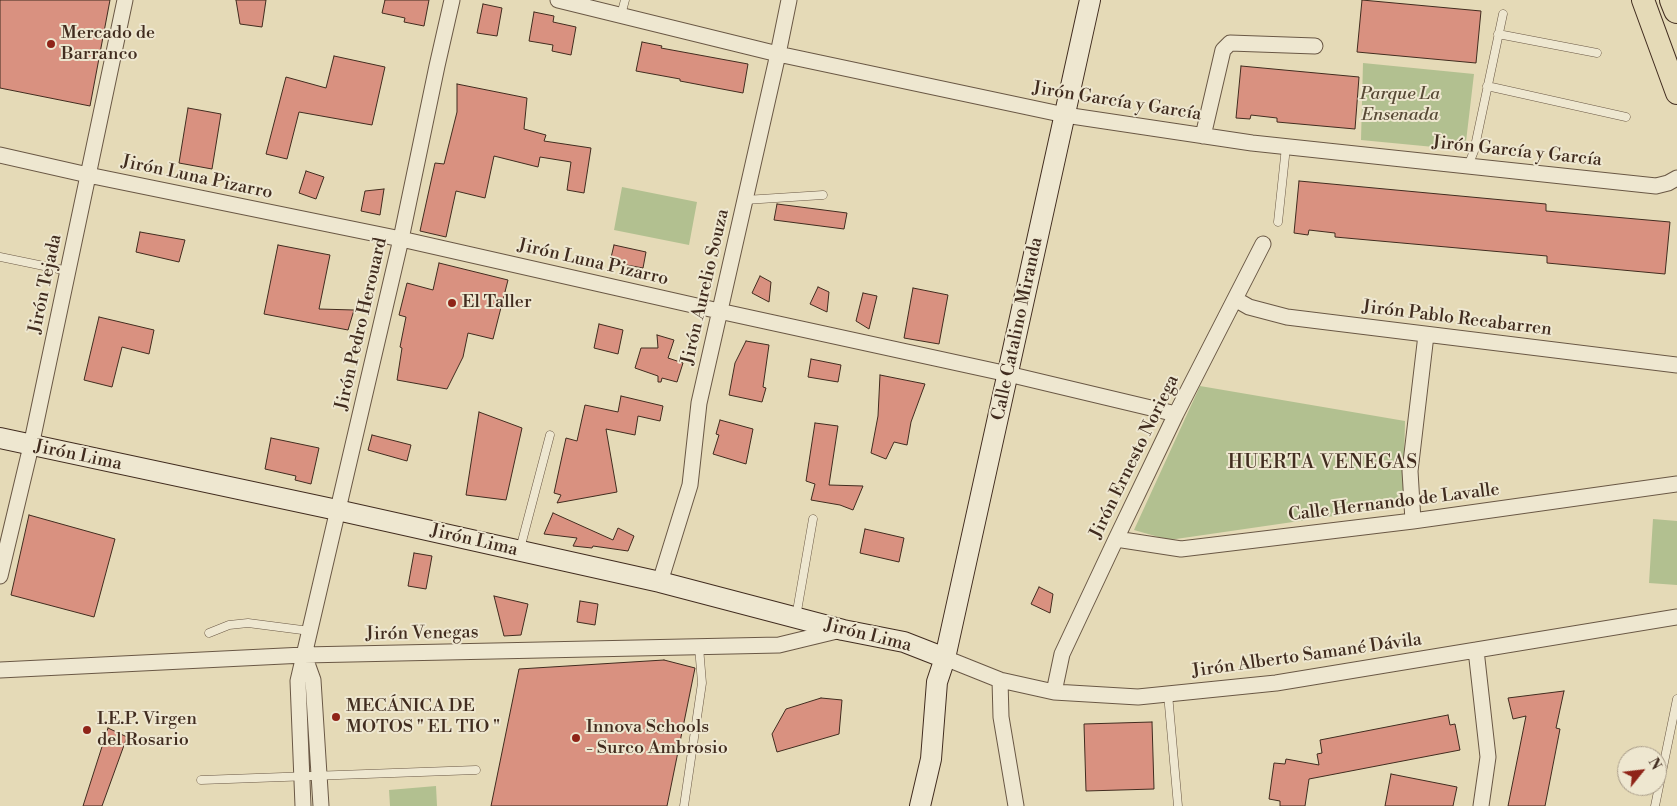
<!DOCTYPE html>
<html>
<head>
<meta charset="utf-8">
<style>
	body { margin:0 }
	#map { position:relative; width:1677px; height:806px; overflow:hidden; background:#e5dab7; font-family:"Libre Bodoni",serif }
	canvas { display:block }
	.north { position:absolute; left:1617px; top:746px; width:50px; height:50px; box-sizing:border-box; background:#eee7d0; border:1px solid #a99c89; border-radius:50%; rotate:61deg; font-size:14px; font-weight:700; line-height:20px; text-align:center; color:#412c1f }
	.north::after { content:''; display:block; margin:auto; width:18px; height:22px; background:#8f2418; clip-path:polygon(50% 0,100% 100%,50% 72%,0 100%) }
</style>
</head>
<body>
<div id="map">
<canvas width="1677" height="806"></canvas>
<div class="north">N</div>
</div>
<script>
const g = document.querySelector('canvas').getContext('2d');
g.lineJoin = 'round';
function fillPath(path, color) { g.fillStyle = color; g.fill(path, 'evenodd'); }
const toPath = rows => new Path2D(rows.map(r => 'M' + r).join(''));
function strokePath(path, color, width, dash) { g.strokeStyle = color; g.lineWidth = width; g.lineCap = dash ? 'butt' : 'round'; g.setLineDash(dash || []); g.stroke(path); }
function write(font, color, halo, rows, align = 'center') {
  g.font = font + ' "Libre Bodoni",serif'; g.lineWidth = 4; g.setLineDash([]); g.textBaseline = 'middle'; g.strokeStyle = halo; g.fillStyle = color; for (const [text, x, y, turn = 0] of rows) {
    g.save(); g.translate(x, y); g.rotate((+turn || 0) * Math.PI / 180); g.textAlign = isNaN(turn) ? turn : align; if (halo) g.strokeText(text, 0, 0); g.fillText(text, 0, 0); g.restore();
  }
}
const green = toPath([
	[1363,63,1474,74,1465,150,1361,140],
	[622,187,697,202,689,245,614,230],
	[1200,386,1405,421,1403,506,1169,540,1134,530],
	[1653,519,1677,521,1677,585,1649,583],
	[436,786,437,806,390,806,389,790]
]);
const building = toPath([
	[0,0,110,0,90,106,0,88,0,0],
	[236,0,266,0,262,27,240,24,236,0],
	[385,0,429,0,424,26,404,22,405,18,382,13,385,0],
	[1362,0,1481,11,1476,63,1357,52,1362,0],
	[483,4,502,8,497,36,477,33,483,4],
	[534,12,554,16,553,22,576,27,571,55,552,51,553,45,529,41,534,12],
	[642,42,662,46,661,48,748,64,743,93,680,81,680,79,636,71,642,42],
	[334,56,385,67,372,125,299,112,287,159,266,154,286,77,326,88,334,56],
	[1241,66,1359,77,1355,129,1277,122,1277,118,1251,115,1250,119,1236,118,1241,66],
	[457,84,527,98,524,129,546,135,544,141,591,148,584,193,567,190,571,162,540,157,538,167,494,156,485,198,456,191,446,237,420,231,435,163,444,164,457,112,457,84],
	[188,108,221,114,212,169,179,163,188,108],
	[306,171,324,177,316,199,299,193,306,171],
	[1299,181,1546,204,1546,211,1670,222,1665,274,1547,263,1547,256,1335,237,1335,233,1309,230,1308,235,1294,233,1299,181],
	[384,189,380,215,361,211,365,191,384,189],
	[777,204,847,213,844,229,774,220,777,204],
	[140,232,185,240,179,262,136,252,140,232],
	[278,245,330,255,319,309,354,310,348,330,264,314,278,245],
	[614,245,646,252,643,268,610,262,614,245],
	[439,263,508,280,493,339,468,333,463,357,447,389,397,380,402,348,400,347,406,317,399,315,407,283,433,290,439,263],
	[760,276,771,282,769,302,752,293,760,276],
	[818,287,829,292,827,312,810,304,818,287],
	[913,288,948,295,939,344,904,338,913,288],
	[863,293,877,296,869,329,856,321,863,293],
	[99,317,154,330,149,354,122,347,112,387,84,380,99,317],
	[599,324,623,330,618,354,594,348,599,324],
	[657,335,674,340,668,358,683,363,677,382,662,378,661,382,658,382,658,376,635,368,641,348,658,348,657,335],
	[746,341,769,345,763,387,766,388,762,402,729,395,735,363,746,341],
	[811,359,841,365,838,382,808,377,811,359],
	[880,375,925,384,911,422,907,445,894,442,886,459,871,453,878,416,880,375],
	[621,396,663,406,660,421,638,416,635,435,606,429,617,492,557,503,561,495,554,493,566,438,577,441,585,405,618,412,621,396],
	[479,412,522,428,506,500,466,495,479,412],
	[720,420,753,429,746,464,713,454,719,435,716,434,720,420],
	[815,423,838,426,829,485,863,486,853,510,840,505,811,500,815,484,806,481,815,423],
	[372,435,411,445,407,461,368,450,372,435],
	[271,438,319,448,311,484,295,480,296,476,265,469,271,438],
	[553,513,613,540,618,528,634,536,628,551,593,546,592,548,573,546,577,538,544,534,553,513],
	[29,515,115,539,94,617,11,595,29,515],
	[865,529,904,538,899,562,860,553,865,529],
	[414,553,432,556,426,589,408,586,414,553],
	[1039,587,1053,594,1050,613,1031,604,1039,587],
	[494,596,528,604,521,635,504,636,494,596],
	[580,601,598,604,595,625,577,622,580,601],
	[664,660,695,668,667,806,491,806,519,669,664,660],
	[1564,691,1556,728,1560,729,1545,806,1508,806,1526,716,1513,719,1508,698,1564,691],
	[821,698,842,700,839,734,777,752,772,734,786,709,821,698],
	[1448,715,1450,725,1455,724,1460,750,1309,779,1305,806,1280,806,1280,801,1269,799,1274,763,1285,764,1286,759,1319,765,1317,754,1322,753,1320,740,1448,715],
	[1152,722,1154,789,1086,791,1084,724,1152,722],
	[108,728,127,737,102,806,83,806,108,728],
	[1391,774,1457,787,1453,806,1385,806,1391,774]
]);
const lane = toPath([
	[621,15,625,0],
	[1498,34,1597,53],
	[1487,86,1626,117],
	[1468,166,1474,151,1503,14],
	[745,200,823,195],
	[1278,222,1286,147],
	[0,257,68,271],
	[520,549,550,435],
	[796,617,813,519],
	[209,633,229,625,248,623,310,631],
	[1168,694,1178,806],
	[201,780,476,770],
	[684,806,702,683,699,647],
	[1655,806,1677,699]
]);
const street = toPath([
	[558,0,778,54,1065,115,1252,143,1656,186,1668,183,1677,178],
	[1203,136,1223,50,1230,43,1315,46],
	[0,155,88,175,401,239,719,311,1008,374,1176,414],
	[1235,299,1249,307,1287,317,1677,365],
	[1413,521,1410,471,1426,335],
	[1116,539,1181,549,1413,521,1677,484],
	[0,576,31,446,125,0],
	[660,582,690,485,699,403,778,54,789,0],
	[1476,650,1488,757,1481,806],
	[304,655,313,680,321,806],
	[945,658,1000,680,1054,692,1138,697,1276,683,1677,617],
	[0,670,304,655,779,645,841,630],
	[1000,680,1001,717,1016,806],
	[1054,692,1062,654,1116,539,1176,414,1263,244],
	[303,806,298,681,401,239,437,66,452,0]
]);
const secondary = toPath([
	[0,438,337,510,660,582,843,630,904,642,945,658],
	[920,806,931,759,937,682,945,658,1090,0]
]);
const primary = toPath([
	[1643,0,1677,93]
]);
const highway = toPath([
	[1673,0,1677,10]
]);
const markers = [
	[51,44,5,"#8f2418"],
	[452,303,5,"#8f2418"],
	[336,717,5,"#8f2418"],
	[87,730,5,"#8f2418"],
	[576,738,5,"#8f2418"]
];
const poiNames = [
	["Mercado de",61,34],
	["Barranco",61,55],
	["El Taller",462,303],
	["MECÁNICA DE",346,707],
	["MOTOS \" EL TIO \"",346,728],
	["I.E.P. Virgen",97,720],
	["del Rosario",97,741],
	["Innova Schools",586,728],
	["- Surco Ambrosio",586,749]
];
const parkNames = [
	["Parque La",1400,95],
	["Ensenada",1400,116]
];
const streetNames = [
	["Jirón García y García",1117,102,9],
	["Jirón García y García",1517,152,6],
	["Jirón Luna Pizarro",197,178,12],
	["Jirón Luna Pizarro",593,263,13],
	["Jirón Tejada",46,284,-78],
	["Jirón Aurelio Souza",706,287,-77],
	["Jirón Pablo Recabarren",1457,319,7],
	["Jirón Pedro Herouard",362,324,-77],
	["Calle Catalino Miranda",1018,329,-78],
	["Jirón Lima",78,456,12],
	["Jirón Ernesto Noriega",1135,457,-64],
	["Calle Hernando de Lavalle",1394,503,-7],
	["Jirón Lima",474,541,13],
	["Jirón Venegas",422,634,-1],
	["Jirón Lima",868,636,14],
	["Jirón Alberto Samané Dávila",1307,656,-8]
];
const neighbourhoodNames = [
	["HUERTA VENEGAS",1323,463]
];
fillPath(green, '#b2c090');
fillPath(building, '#d99180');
strokePath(building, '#412c1f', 1);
strokePath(lane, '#6a5845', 9);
strokePath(street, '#6a5845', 17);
strokePath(secondary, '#412c1f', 22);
strokePath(primary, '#412c1f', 24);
strokePath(highway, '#412c1f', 28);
strokePath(lane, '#eee7d0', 8);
strokePath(street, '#eee7d0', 15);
strokePath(secondary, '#eee7d0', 20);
strokePath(primary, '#e5dab7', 22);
strokePath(highway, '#e5dab7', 26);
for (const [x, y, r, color] of markers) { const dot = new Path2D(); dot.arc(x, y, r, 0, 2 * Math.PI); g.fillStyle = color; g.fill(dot); strokePath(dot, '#eee7d0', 2); }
write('18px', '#412c1f', '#eee7d0', poiNames, 'left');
write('italic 18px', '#584a36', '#eee7d0', parkNames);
write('18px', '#412c1f', '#eee7d0', streetNames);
g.letterSpacing = '1px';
write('19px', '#412c1f', '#eee7d0', neighbourhoodNames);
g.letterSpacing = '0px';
</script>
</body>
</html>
